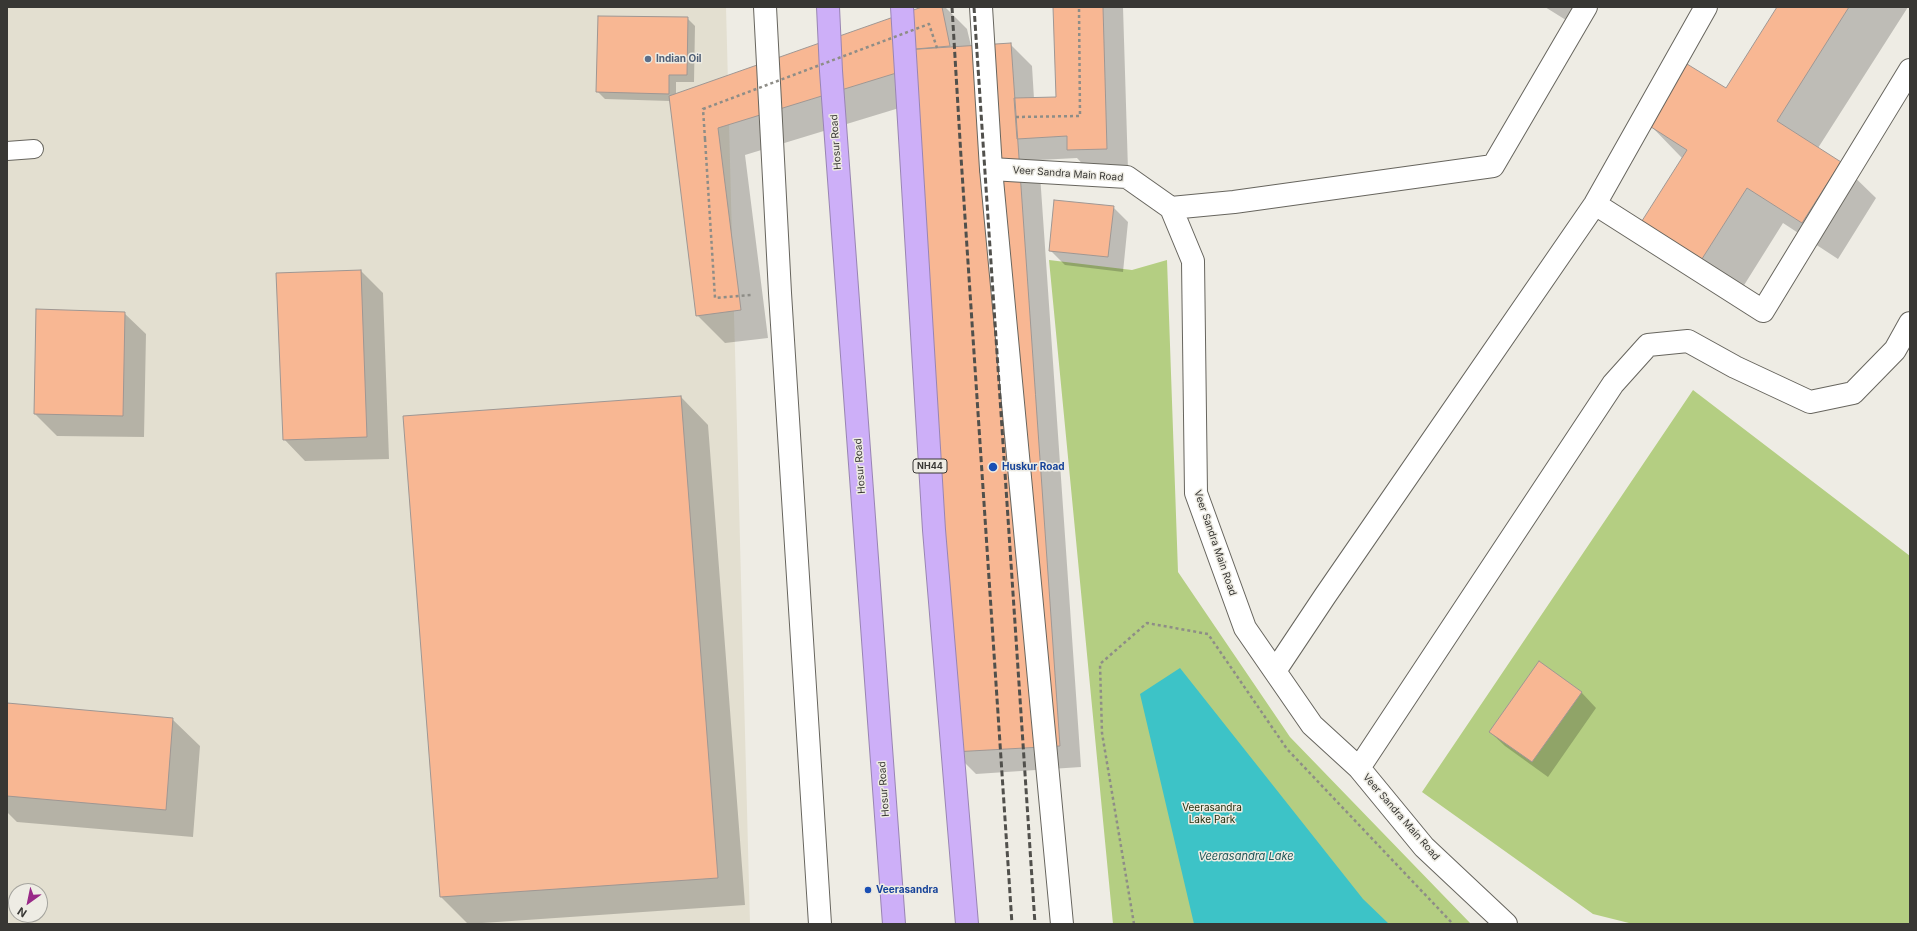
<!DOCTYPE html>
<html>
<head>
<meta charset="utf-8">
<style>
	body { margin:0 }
	#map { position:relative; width:1917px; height:931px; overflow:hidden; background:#eeece4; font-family:Inter,sans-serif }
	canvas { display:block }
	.frame { position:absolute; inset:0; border:8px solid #383734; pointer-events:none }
	.north { position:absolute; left:8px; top:883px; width:40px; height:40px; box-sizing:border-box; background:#eeece4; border:1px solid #a5a49e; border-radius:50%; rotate:213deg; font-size:11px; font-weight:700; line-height:16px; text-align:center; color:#383734 }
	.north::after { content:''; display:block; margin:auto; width:14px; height:18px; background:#992988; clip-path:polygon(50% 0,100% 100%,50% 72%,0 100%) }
</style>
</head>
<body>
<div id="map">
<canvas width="1917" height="931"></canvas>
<div class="frame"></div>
<div class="north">N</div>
</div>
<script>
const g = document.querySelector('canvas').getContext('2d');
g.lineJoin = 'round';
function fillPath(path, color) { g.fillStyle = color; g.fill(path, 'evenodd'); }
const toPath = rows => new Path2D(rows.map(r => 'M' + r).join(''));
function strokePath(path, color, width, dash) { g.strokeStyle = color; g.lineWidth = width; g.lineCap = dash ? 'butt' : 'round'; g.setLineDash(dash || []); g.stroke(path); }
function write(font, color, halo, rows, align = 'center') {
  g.font = font + ' Inter,sans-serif'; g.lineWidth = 3; g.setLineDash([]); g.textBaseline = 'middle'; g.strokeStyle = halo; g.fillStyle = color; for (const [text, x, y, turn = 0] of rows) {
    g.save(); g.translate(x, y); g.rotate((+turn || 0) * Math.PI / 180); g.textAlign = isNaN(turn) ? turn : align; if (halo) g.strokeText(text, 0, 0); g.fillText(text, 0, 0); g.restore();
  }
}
const built = toPath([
	[7,7,726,7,750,924,7,924],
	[16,891,40,891,40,915,16,915]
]);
const green = toPath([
	[1049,260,1132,270,1167,260,1178,572,1290,737,1471,924,1113,924],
	[1693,390,1910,556,1910,924,1633,924,1593,914,1422,792]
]);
const water = toPath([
	[1180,668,1363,899,1389,924,1194,924,1140,694]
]);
const shadow = toPath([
	[925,7,945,7,967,29,971,46,1010,44,1032,66,1034,99,1057,98,1054,7,1123,7,1128,170,1090,172,1077,158,1039,160,1081,767,976,774,954,752,909,105,745,155,768,338,725,343,697,315,670,101,605,99,598,92,687,18,695,26,694,82,676,82,676,95],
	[1545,7,1596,7,1582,30],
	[1779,7,1908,7,1818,148,1840,163,1876,198,1838,259,1783,223,1736,298,1677,260,1682,158,1650,125,1726,90],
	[1113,207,1128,222,1123,272,1065,265,1050,250],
	[361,271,383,293,389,459,305,461,284,439],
	[124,313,146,334,144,437,57,436,35,414],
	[681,397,708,425,745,905,468,924,441,897],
	[1539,663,1582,693,1596,708,1548,777,1505,746,1490,732],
	[7,704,172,719,200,746,193,837,17,822,7,812]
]);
const building = toPath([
	[922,7,942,7,950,46,904,50,906,70,718,128,741,310,696,316,669,96,922,7],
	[1053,7,1103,7,1107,149,1067,150,1067,136,1017,139,1014,98,1056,97,1053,7],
	[1777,7,1849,7,1777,121,1841,162,1802,223,1747,188,1700,262,1640,224,1687,150,1648,125,1687,64,1726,88,1777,7],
	[598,16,688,17,687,75,669,75,669,94,596,92,598,16],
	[1011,43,1060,746,953,752,904,50,1011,43],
	[1054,200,1114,206,1108,257,1049,251,1054,200],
	[361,270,367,437,283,440,276,273,361,270],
	[36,309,125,312,123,416,34,414,36,309],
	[681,396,718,878,440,897,403,416,681,396],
	[1539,661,1582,692,1532,762,1489,732,1539,661],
	[7,703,173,718,166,810,7,796,7,703]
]);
const path = toPath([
	[1016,117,1080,116,1079,7],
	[705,139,715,298,752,295],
	[1134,924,1102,733,1100,664,1147,623,1208,634,1287,749,1453,924]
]);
const lane = toPath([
	[7,151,34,149]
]);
const street = toPath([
	[991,169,1127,177,1171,208,1193,261,1196,493,1245,628,1312,725,1359,768,1424,847,1506,924],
	[1595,204,1763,311,1910,70],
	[1171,208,1234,202,1493,166,1586,7],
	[1275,671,1325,596,1595,204,1706,7],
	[1359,768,1613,384,1648,345,1688,341,1735,367,1810,402,1853,393,1895,350,1910,323]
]);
const secondary = toPath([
	[765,7,780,293,820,924],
	[981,7,991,169,1062,924]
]);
const highway = toPath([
	[828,7,831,71,894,924],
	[902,7,934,530,967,924]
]);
const rail = toPath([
	[952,7,961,157,1012,924],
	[974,7,1035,924]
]);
const pathBridge = toPath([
	[705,139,703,109,929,24,937,48]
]);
const markers = [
	[648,59,4,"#5c6f8a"],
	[993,467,5,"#1a4fb4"],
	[868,890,4,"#1a4fb4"]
];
const shields = [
	[930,466,34]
];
const shieldNames = [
	["NH44",930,466]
];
const serviceNames = [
	["Indian Oil",656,59]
];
const streetNames = [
	["Hosur Road",836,142,-94],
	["Veer Sandra Main Road",1068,174,4],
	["Hosur Road",860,466,-94],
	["Veer Sandra Main Road",1215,543,71],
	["Hosur Road",884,789,-94],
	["Veer Sandra Main Road",1401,817,49]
];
const transitNames = [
	["Huskur Road",1002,467],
	["Veerasandra",876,890]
];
const parkNames = [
	["Veerasandra",1212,808],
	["Lake Park",1212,820]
];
const waterNames = [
	["Veerasandra Lake",1246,857]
];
fillPath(built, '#e3dfd0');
fillPath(green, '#b4ce82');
fillPath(water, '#3dc3c7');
fillPath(shadow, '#0003');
fillPath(building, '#f8b793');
strokePath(building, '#9f9793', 1);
strokePath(lane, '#67655e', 20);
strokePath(street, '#67655e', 24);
strokePath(secondary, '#67655e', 24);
strokePath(highway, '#9985b3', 24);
strokePath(path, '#8e8d87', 2.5, [3, 3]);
strokePath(lane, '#fff', 18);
strokePath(street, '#fff', 22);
strokePath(secondary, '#fff', 22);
strokePath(highway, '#cdaff8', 22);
strokePath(rail, '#51504c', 3, [6, 3]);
strokePath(pathBridge, '#8e8d87', 2.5, [3, 3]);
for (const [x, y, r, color] of markers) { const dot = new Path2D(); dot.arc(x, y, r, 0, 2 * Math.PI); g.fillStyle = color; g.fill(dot); strokePath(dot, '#eeece4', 1.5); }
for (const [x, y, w] of shields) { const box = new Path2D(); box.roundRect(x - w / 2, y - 7, w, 14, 3); g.fillStyle = '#eeece4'; g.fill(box); strokePath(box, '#383734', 1); }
write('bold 9px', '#383734', null, shieldNames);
write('bold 10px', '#4e5e75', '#eeece4', serviceNames, 'left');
write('10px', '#383734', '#eeece4', streetNames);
write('bold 10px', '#164399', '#eeece4', transitNames, 'left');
write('10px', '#232e0b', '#eeece4', parkNames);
write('italic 11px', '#215859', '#eeece4', waterNames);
</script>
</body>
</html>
